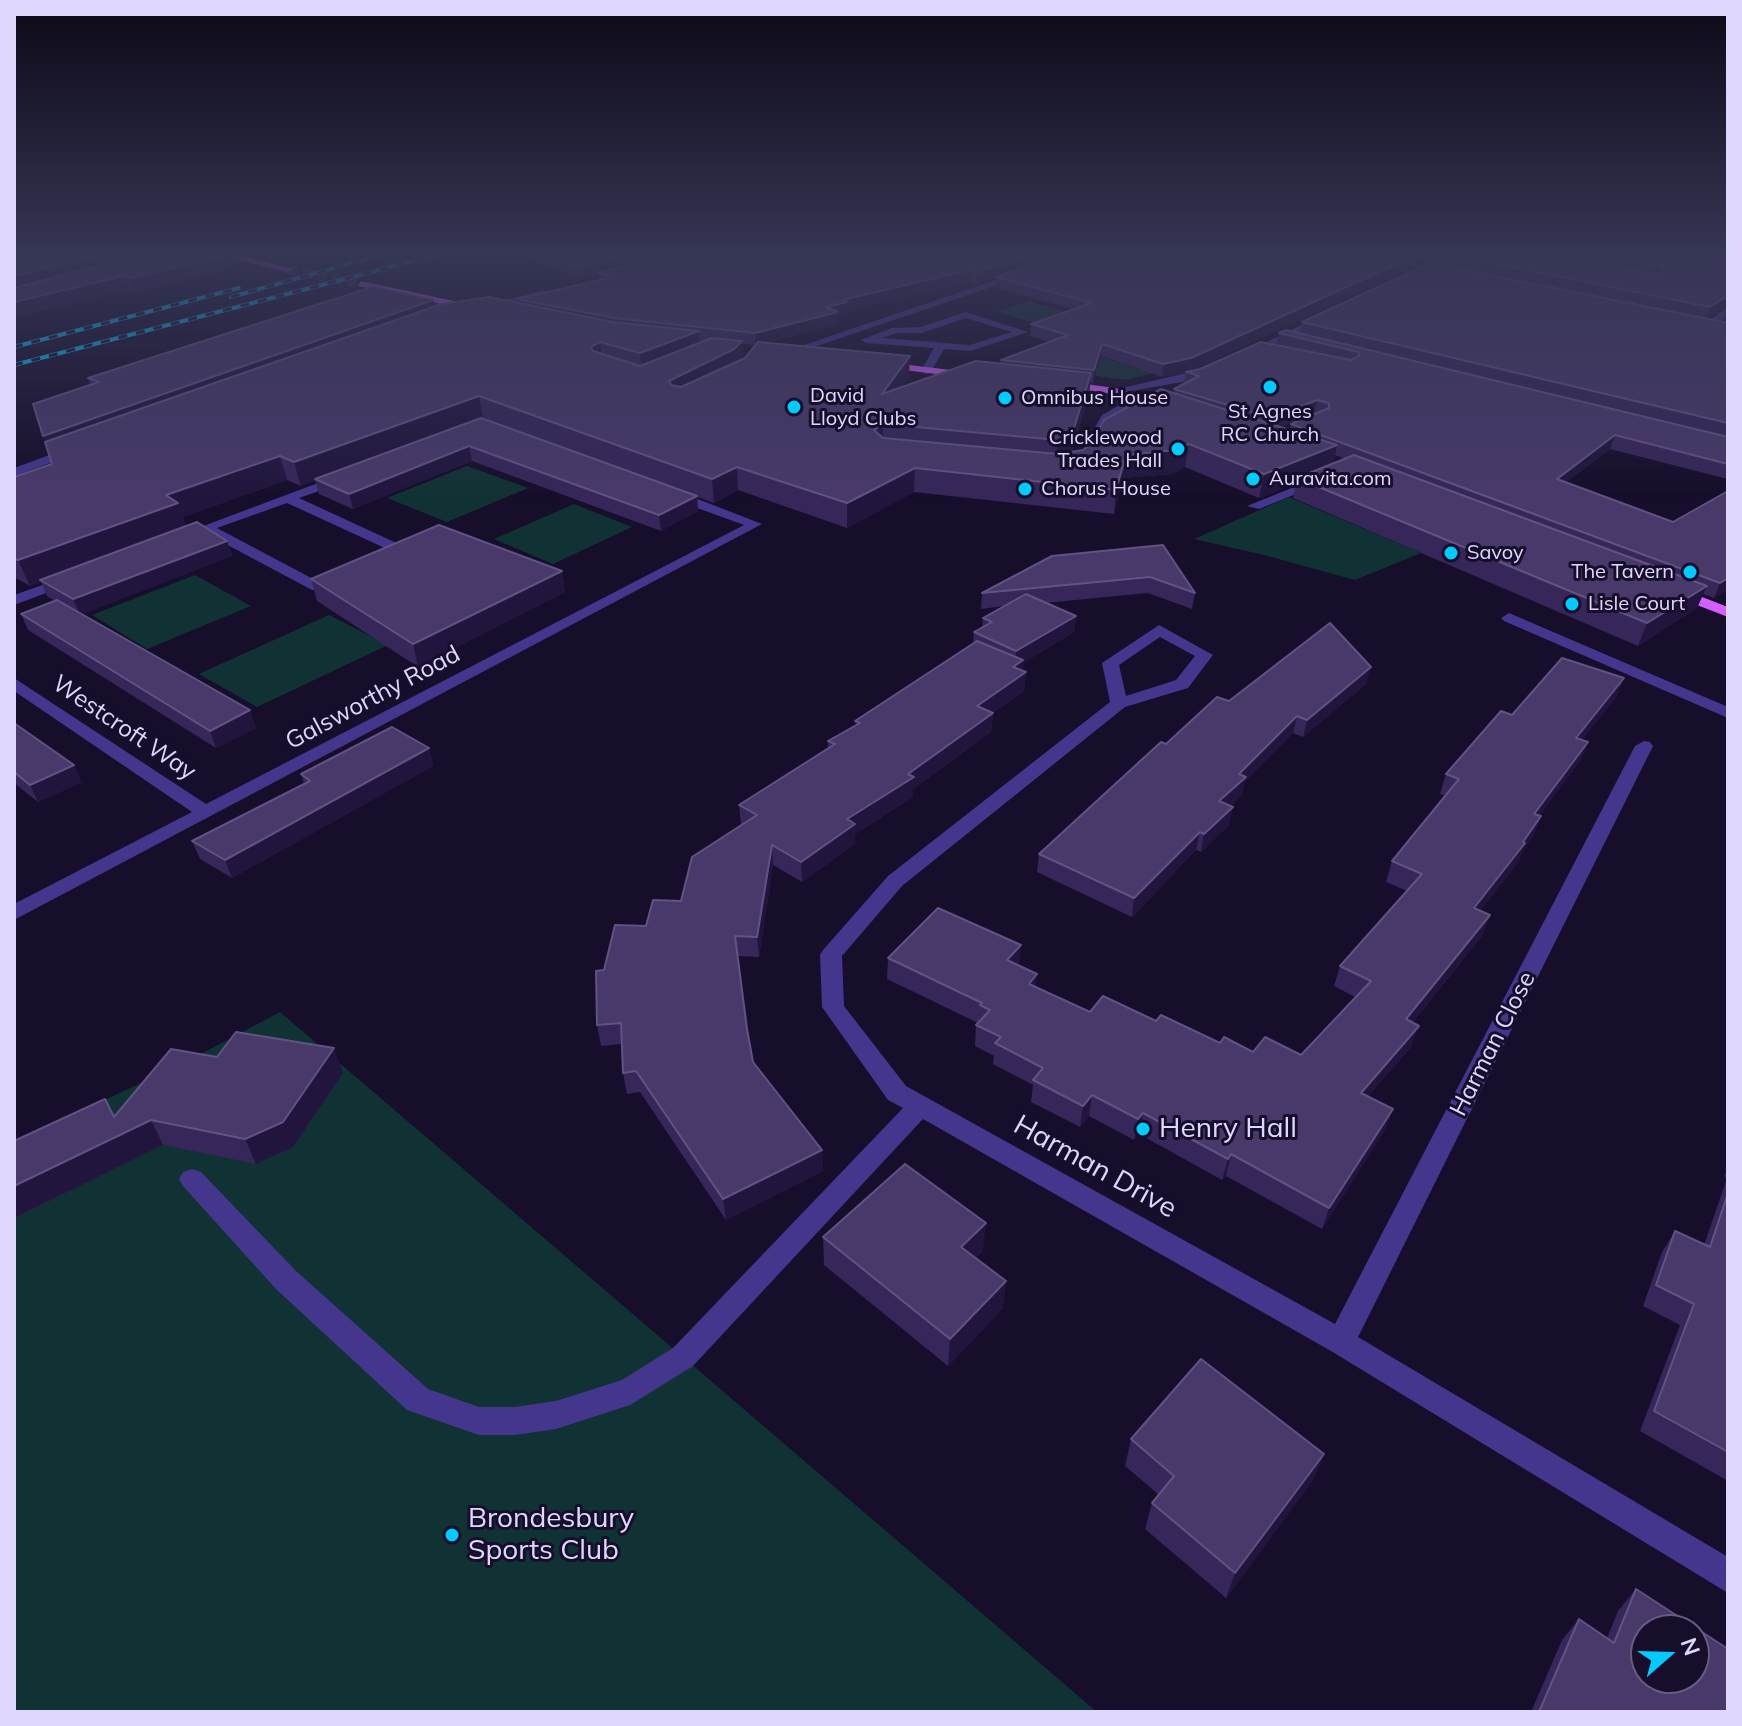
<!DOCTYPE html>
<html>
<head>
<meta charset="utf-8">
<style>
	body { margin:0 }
	#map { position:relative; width:1742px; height:1726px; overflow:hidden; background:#160e2a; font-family:Mulish,sans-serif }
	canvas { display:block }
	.frame { position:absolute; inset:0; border:16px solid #e0d7ff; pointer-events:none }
	.north { position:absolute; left:1630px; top:1614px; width:80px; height:80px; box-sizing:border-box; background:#160e2a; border:2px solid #675e7f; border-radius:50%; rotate:70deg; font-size:22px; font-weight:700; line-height:32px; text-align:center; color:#e0d7ff }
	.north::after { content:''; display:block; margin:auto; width:28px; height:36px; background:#03cbff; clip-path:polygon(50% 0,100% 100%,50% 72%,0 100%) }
</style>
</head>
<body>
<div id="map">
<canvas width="1742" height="1726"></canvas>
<div class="frame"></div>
<div class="north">N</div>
</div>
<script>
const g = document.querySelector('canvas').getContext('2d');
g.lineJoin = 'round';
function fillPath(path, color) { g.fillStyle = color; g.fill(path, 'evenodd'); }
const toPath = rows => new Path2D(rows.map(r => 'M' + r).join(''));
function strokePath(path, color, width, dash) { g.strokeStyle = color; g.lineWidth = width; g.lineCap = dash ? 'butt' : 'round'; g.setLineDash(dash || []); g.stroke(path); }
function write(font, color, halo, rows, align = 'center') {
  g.font = font + ' Mulish,sans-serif'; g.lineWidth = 6; g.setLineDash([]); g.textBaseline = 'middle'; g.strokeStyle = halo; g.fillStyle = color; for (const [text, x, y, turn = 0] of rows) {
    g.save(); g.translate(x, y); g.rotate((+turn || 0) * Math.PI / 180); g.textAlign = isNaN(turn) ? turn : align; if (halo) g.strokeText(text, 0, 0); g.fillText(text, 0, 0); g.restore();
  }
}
const green = toPath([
	[1028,301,1079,315,1048,327,997,312],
	[1093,354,1138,369,1168,369,1127,380,1073,373],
	[467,466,528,488,447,522,387,498],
	[1289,497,1421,553,1355,580,1264,555,1194,539],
	[574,504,632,527,553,564,494,539],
	[195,575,251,606,147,649,92,615],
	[329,615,388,645,257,707,199,674],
	[280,1012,683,1357,1097,1712,14,1712,14,1142,182,1064]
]);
const majorTunnel = toPath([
	[288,269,361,284]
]);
const minor = toPath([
	[1361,255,1380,255,1452,272,1447,275,1361,255],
	[1019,272,1022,277,784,357,775,355,1019,272],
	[544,290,547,295,482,310,477,307,544,290],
	[1728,307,1728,315,1712,328,1704,328,1704,324,1728,307],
	[966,312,1028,332,971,351,944,349,930,373,926,374,921,371,934,348,866,343,861,340,892,328,921,327,966,312],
	[966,318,1012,332,970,345,882,338,897,333,922,333,966,318],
	[1324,314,1328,319,1249,357,1240,355,1324,314],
	[1208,368,1212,369,1212,373,1193,380,1115,394,1109,391,1208,368],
	[1136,396,1146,398,1111,419,1096,446,1088,446,1086,443,1102,415,1136,396],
	[74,446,78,447,78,453,14,476,14,468,74,446],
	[342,474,347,475,347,481,299,498,403,546,403,552,390,559,380,559,380,553,387,549,287,503,217,528,317,581,337,574,344,578,322,590,312,590,205,533,181,541,174,537,342,474],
	[1314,479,1325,482,1259,509,1247,506,1314,479],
	[667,491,677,491,762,524,14,920,14,904,192,812,14,691,14,678,206,804,744,525,667,497,667,491],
	[68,576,73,577,73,583,14,605,14,595,68,576],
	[1509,613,1728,707,1728,718,1504,621,1501,618,1509,613],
	[1159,625,1213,655,1188,688,1125,707,902,886,842,956,844,1006,906,1086,1335,1324,1635,746,1644,741,1650,742,1653,746,1358,1337,1728,1557,1728,1593,1331,1351,923,1119,693,1366,630,1405,556,1429,515,1435,479,1435,407,1410,276,1289,183,1186,179,1179,183,1172,192,1169,201,1172,296,1271,428,1389,479,1407,515,1407,556,1401,622,1380,673,1348,903,1108,888,1100,822,1007,820,955,823,950,888,876,1110,702,1102,663,1159,625],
	[1160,637,1195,656,1176,680,1126,696,1119,665,1160,637]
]);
const major = toPath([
	[219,255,237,255,293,269,288,272,219,255],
	[361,281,477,306,482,309,477,312,358,286,361,281],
	[884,362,968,372,974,375,968,378,880,367,880,363,884,362],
	[1063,381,1115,388,1175,407,1169,410,1114,394,1059,386,1057,384,1063,381],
	[1676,587,1728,607,1728,617,1671,595,1668,592,1676,587]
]);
const rail = toPath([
	[231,297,380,255],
	[14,347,239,288],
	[14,365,437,255]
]);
const wall = toPath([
	[14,255,233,255,236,267,135,292],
	[527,255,1059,255,977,284,970,282,847,310,847,313,838,316,838,324,765,343,909,377,902,387,1000,363,1001,360,1049,342,1030,336,1031,324,1073,309,995,288,996,277,1061,255,1728,255,1728,304,1706,319,1723,322,1728,310,1728,479,1610,449,1566,482,1673,522,1728,589,1714,598,1703,594,1697,608,1638,646,1293,498,1296,483,1259,498,1185,467,1172,474,1123,478,1114,514,914,492,847,528,738,490,714,503,697,497,698,511,661,531,472,461,353,509,319,494,315,480,301,486,287,480,183,517,186,526,227,541,232,556,82,614,250,710,256,728,216,748,28,630,21,614,55,601,47,596,41,582,30,586,14,577,14,477,52,464,90,385,88,378,433,300,435,307,518,303,517,299,599,280,598,273,581,278,528,260],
	[1410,258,1625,302,1302,322,1300,333,1279,333,1276,345,1200,369,1190,371,1408,269],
	[742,344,756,345,743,359],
	[1101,356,1162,377,1186,372,1184,384,1174,389,1174,393,1083,450,1072,451,1089,394,1090,382,1093,383],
	[1314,413,1316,414,1291,424,1290,430,1280,427],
	[483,418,641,476,482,419],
	[1335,455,1345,459,1333,464],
	[1163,545,1195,593,1192,609,1148,593,1045,603,1076,616,1074,632,1023,663,1022,670,1026,672,1024,691,993,713,991,732,913,789,913,797,855,834,855,844,802,882,773,865,759,957,737,956,747,1029,753,1062,822,1150,823,1171,726,1220,640,1092,627,1094,623,1073,622,1044,601,1046,597,1025,604,970,646,926,681,901,741,825,739,805,828,748,828,741,856,725,855,721,973,644,974,632,982,628,983,618,1004,606,981,609,982,593],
	[562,571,565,592,418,667,317,601,311,579],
	[1624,678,1616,697,1582,740,1588,742,1580,761,1539,816,1541,816,1533,836,1522,853,1518,863,1480,910,1490,915,1482,936,1412,1023,1411,1047,1368,1096,1385,1130,1322,1229,1226,1176,1222,1180,1139,1134,1134,1140,1089,1116,1080,1127,1031,1102,1033,1085,993,1064,994,1056,975,1046,976,1025,978,1023,887,979,888,958,1019,966,1036,987,1090,1012,1156,1021,1220,1043,1253,1052,1301,1055,1355,997,1334,986,1340,966,1407,891,1386,882,1392,861,1446,796,1440,794,1446,774,1512,715],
	[1366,684,1303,737,1293,733,1244,782,1242,795,1230,806,1229,825,1201,852,1196,850,1132,917,1037,872,1039,854,1166,744,1229,701],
	[14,723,82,782,38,802,14,783],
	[429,748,433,766,232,878,200,859,192,841,304,784,301,774],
	[217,1057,343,1073,293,1147,256,1164,163,1145,14,1218,105,1099,114,1117],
	[1728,1168,1728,1481,1640,1431,1680,1325,1643,1306,1662,1252,1675,1231,1704,1245,1727,1178,1724,1176],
	[823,1237,983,1251,976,1258,1003,1308,948,1366,824,1265],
	[1131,1439,1324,1454,1313,1480,1226,1598,1145,1529,1152,1503,1159,1495,1125,1466],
	[1636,1589,1728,1712,1531,1712,1562,1640,1579,1619,1607,1638,1618,1611]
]);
const shadedWall = toPath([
	[101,255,160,255,14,291,14,276],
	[226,255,233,255,236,267,135,292,131,278],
	[624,255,669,255,581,278,579,267],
	[1028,255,1059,255,977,284,977,272],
	[1410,258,1408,269,1189,371,1162,377,1163,364],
	[970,270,970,282,847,310,847,313,838,316,838,324,755,345,755,333,826,307,842,300],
	[124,276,129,289,14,318,14,302],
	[1728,296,1728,304,1705,319,1710,307],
	[433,300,436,314,50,452,43,436],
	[699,331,700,351,642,374,640,353],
	[742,341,743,362,671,403,669,381],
	[600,342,603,363,591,347],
	[1102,344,1101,356,1093,383,1094,370],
	[910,356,909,377,882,416,882,394],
	[1091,373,1089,394,1069,461,1056,463,1058,440],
	[479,396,483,418,301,486,294,462],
	[1317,400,1314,413,1270,432,1272,418],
	[883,424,883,447,874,430],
	[1615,435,1610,449,1552,493,1557,479],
	[1189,444,1185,467,1172,474,1123,478,1114,514,1116,490,1126,455],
	[1337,445,1332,469,1297,478,1296,483,1259,498,1264,474],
	[469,446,472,461,353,509,349,494],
	[280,456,287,480,183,517,187,528,40,580,41,582,30,586,18,560,166,495],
	[737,467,738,490,714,503,712,479],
	[915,468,914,492,847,528,847,503],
	[697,496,698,511,661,531,659,515],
	[227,541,232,556,80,615,73,599],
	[562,571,565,592,418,667,413,644],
	[1728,578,1728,589,1714,598,1720,583],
	[1707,586,1697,608,1638,646,1647,623],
	[1076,616,1074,632,1023,663,1022,675,1026,672,1024,691,993,713,991,732,913,789,913,797,855,834,855,844,802,882,801,862,847,819,908,774,977,706,1015,666,1016,651],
	[1371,667,1366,684,1303,737,1307,720],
	[1624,678,1616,697,1569,757,1576,738],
	[250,710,256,728,216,748,210,731],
	[1297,716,1293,733,1244,782,1242,795,1215,819,1219,801,1239,774],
	[1588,742,1580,761,1526,834,1534,814],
	[429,748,433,766,232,878,225,860],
	[74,765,82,782,38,802,30,785],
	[1233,807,1229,825,1201,852,1204,834],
	[1541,816,1533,836,1522,853,1518,863,1467,928,1474,908],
	[1200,832,1196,850,1132,917,1134,898],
	[772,845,773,865,759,957,757,937],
	[1490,915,1482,936,1398,1040,1406,1019],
	[1021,945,1019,966,1007,960],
	[1037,974,1035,995,1029,984],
	[1419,1026,1411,1047,1353,1114,1361,1093],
	[334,1048,343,1073,293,1147,256,1164,245,1139],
	[1092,1095,1089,1116,1080,1127,1083,1106],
	[1393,1109,1385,1130,1322,1229,1329,1208],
	[1143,1113,1139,1134,1134,1140,1138,1119],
	[151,1120,163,1145,14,1218,14,1186],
	[822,1150,823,1171,726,1220,723,1199],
	[1231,1154,1226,1176,1222,1180,1228,1159],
	[986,1223,983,1251,959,1275,961,1247],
	[1006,1281,1003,1308,948,1366,950,1339],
	[1324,1454,1313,1480,1226,1598,1235,1573]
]);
const building = toPath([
	[14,255,101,255,14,276,14,255],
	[141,255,226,255,131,278,124,276,14,302,14,288,141,255],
	[545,255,624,255,579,267,545,255],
	[666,255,1028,255,977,272,970,270,842,300,847,302,826,307,838,312,755,333,614,318,517,299,612,277,598,273,666,255],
	[1061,255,1399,255,1410,258,1191,358,1163,364,1102,344,1094,370,1001,360,1068,335,1031,324,1092,303,996,277,1061,255],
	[1453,255,1560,255,1657,275,1664,271,1665,267,1609,255,1674,255,1728,269,1728,296,1710,307,1453,255],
	[1430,263,1728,323,1728,423,1302,322,1430,263],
	[372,287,433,300,43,436,33,404,99,382,88,378,372,287],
	[489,297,612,322,699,331,640,353,600,342,591,347,593,351,640,366,712,338,742,341,734,349,669,381,671,385,681,387,745,358,758,342,910,356,882,394,976,361,1091,373,1071,438,1058,440,883,424,874,430,883,438,1058,454,1083,450,1091,444,1104,420,1161,389,1337,445,1264,474,1189,444,1176,450,1126,455,1116,490,915,468,847,503,737,467,712,479,479,396,294,462,280,456,166,495,178,503,18,560,14,558,14,477,52,464,45,442,442,304,489,297],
	[1286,330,1728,437,1728,464,1615,435,1557,479,1673,522,1728,491,1728,578,1720,583,1291,424,1329,408,1329,403,1317,400,1272,418,1174,389,1199,376,1186,372,1200,369,1261,342,1351,360,1360,355,1358,352,1279,333,1286,330],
	[481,418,697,496,659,515,469,446,349,494,315,479,481,418],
	[1354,455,1707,586,1647,623,1297,478,1354,455],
	[197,522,227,541,73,599,40,580,197,522],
	[439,525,562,571,413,644,311,579,439,525],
	[1163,545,1195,593,1150,577,982,593,1052,556,1163,545],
	[1026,594,1076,616,1016,651,974,632,992,622,983,618,1026,594],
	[57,600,250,710,210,731,21,614,57,600],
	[1330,623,1371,667,1307,720,1297,716,1239,774,1246,777,1219,801,1233,807,1204,834,1200,832,1134,898,1039,854,1161,742,1166,744,1217,697,1229,701,1330,623],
	[977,641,1023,660,1013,667,1026,672,977,706,993,713,908,774,914,777,847,819,855,824,801,862,772,845,757,937,735,936,747,1029,753,1062,822,1150,723,1199,636,1071,623,1073,621,1023,597,1025,596,971,604,970,615,925,646,926,653,900,681,901,692,857,757,815,739,805,835,744,828,741,860,723,855,721,977,641],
	[1562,658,1624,678,1576,738,1588,742,1534,814,1541,816,1523,842,1525,843,1474,908,1490,915,1406,1019,1419,1026,1361,1093,1393,1109,1329,1208,1231,1154,1228,1159,1143,1113,1138,1119,1092,1095,1083,1106,1033,1080,1043,1068,995,1043,1001,1037,976,1025,990,1010,980,1005,982,1003,888,958,938,908,1021,945,1007,960,1037,974,1029,984,1090,1012,1103,996,1156,1021,1161,1015,1220,1043,1224,1037,1253,1052,1265,1037,1301,1055,1371,981,1340,966,1422,874,1392,861,1459,779,1446,774,1501,711,1512,715,1562,658],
	[14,723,74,765,30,785,14,772,14,723],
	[392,727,429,748,225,860,192,841,310,781,301,774,392,727],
	[236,1032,334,1048,283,1122,245,1139,151,1120,14,1186,14,1141,105,1099,114,1117,171,1049,217,1057,236,1032],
	[905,1164,986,1223,961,1247,1006,1281,950,1339,823,1237,905,1164],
	[1728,1193,1728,1452,1654,1411,1694,1304,1656,1285,1675,1231,1710,1247,1728,1193],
	[1201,1359,1324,1454,1235,1573,1152,1503,1174,1476,1131,1439,1201,1359],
	[1636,1589,1728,1649,1728,1712,1539,1712,1579,1619,1614,1643,1636,1589],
	[1646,1630,1694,1630,1694,1678,1646,1678,1646,1630]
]);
const markers = [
	[1270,387,8,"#03cbff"],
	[1005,398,8,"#03cbff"],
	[794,407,8,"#03cbff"],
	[1178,449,8,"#03cbff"],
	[1253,479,8,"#03cbff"],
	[1025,489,8,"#03cbff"],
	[1451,553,8,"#03cbff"],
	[1690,572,8,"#03cbff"],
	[1572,604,8,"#03cbff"],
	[1143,1129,8,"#03cbff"],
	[452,1535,8,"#03cbff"]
];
const farPoinames = [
	["David",810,396],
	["Lloyd Clubs",810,419],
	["Omnibus House",1021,398],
	["St Agnes",1270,412,"center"],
	["RC Church",1270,435,"center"],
	["Cricklewood",1162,438,"right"],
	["Trades Hall",1162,461,"right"],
	["Auravita.com",1269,479],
	["Chorus House",1041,489],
	["Savoy",1467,553],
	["The Tavern",1674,572,"right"],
	["Lisle Court",1588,604]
];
const streetNames = [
	["Galsworthy Road",373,698,-28],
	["Westcroft Way",124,728,34],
	["Harman Close",1493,1044,-63]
];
const nearPoinames = [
	["Henry Hall",1159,1129],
	["Brondesbury",468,1519],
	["Sports Club",468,1551]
];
const nearStreetnames = [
	["Harman Drive",1095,1167,29]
];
fillPath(green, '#113235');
strokePath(majorTunnel, '#342c4a', 10, [10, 5]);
fillPath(minor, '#43368c');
fillPath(major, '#d45eff');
strokePath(rail, '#03cbff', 4);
strokePath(rail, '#160e2a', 3, [9]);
fillPath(wall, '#362659');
fillPath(shadedWall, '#21153e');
fillPath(building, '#48396a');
strokePath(building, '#605282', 2);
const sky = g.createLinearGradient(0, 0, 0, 497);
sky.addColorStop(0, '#0c0817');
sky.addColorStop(0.51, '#363655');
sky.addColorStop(1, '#36365500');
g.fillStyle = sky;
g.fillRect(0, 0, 1742, 497);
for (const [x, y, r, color] of markers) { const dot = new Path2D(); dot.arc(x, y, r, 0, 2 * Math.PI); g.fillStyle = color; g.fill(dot); strokePath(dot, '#160e2a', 3); }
write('20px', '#e0d7ff', '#160e2a', farPoinames, 'left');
write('24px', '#e0d7ff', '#160e2a', streetNames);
write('28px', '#e0d7ff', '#160e2a', nearPoinames, 'left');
write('28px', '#e0d7ff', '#160e2a', nearStreetnames);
</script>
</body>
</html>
